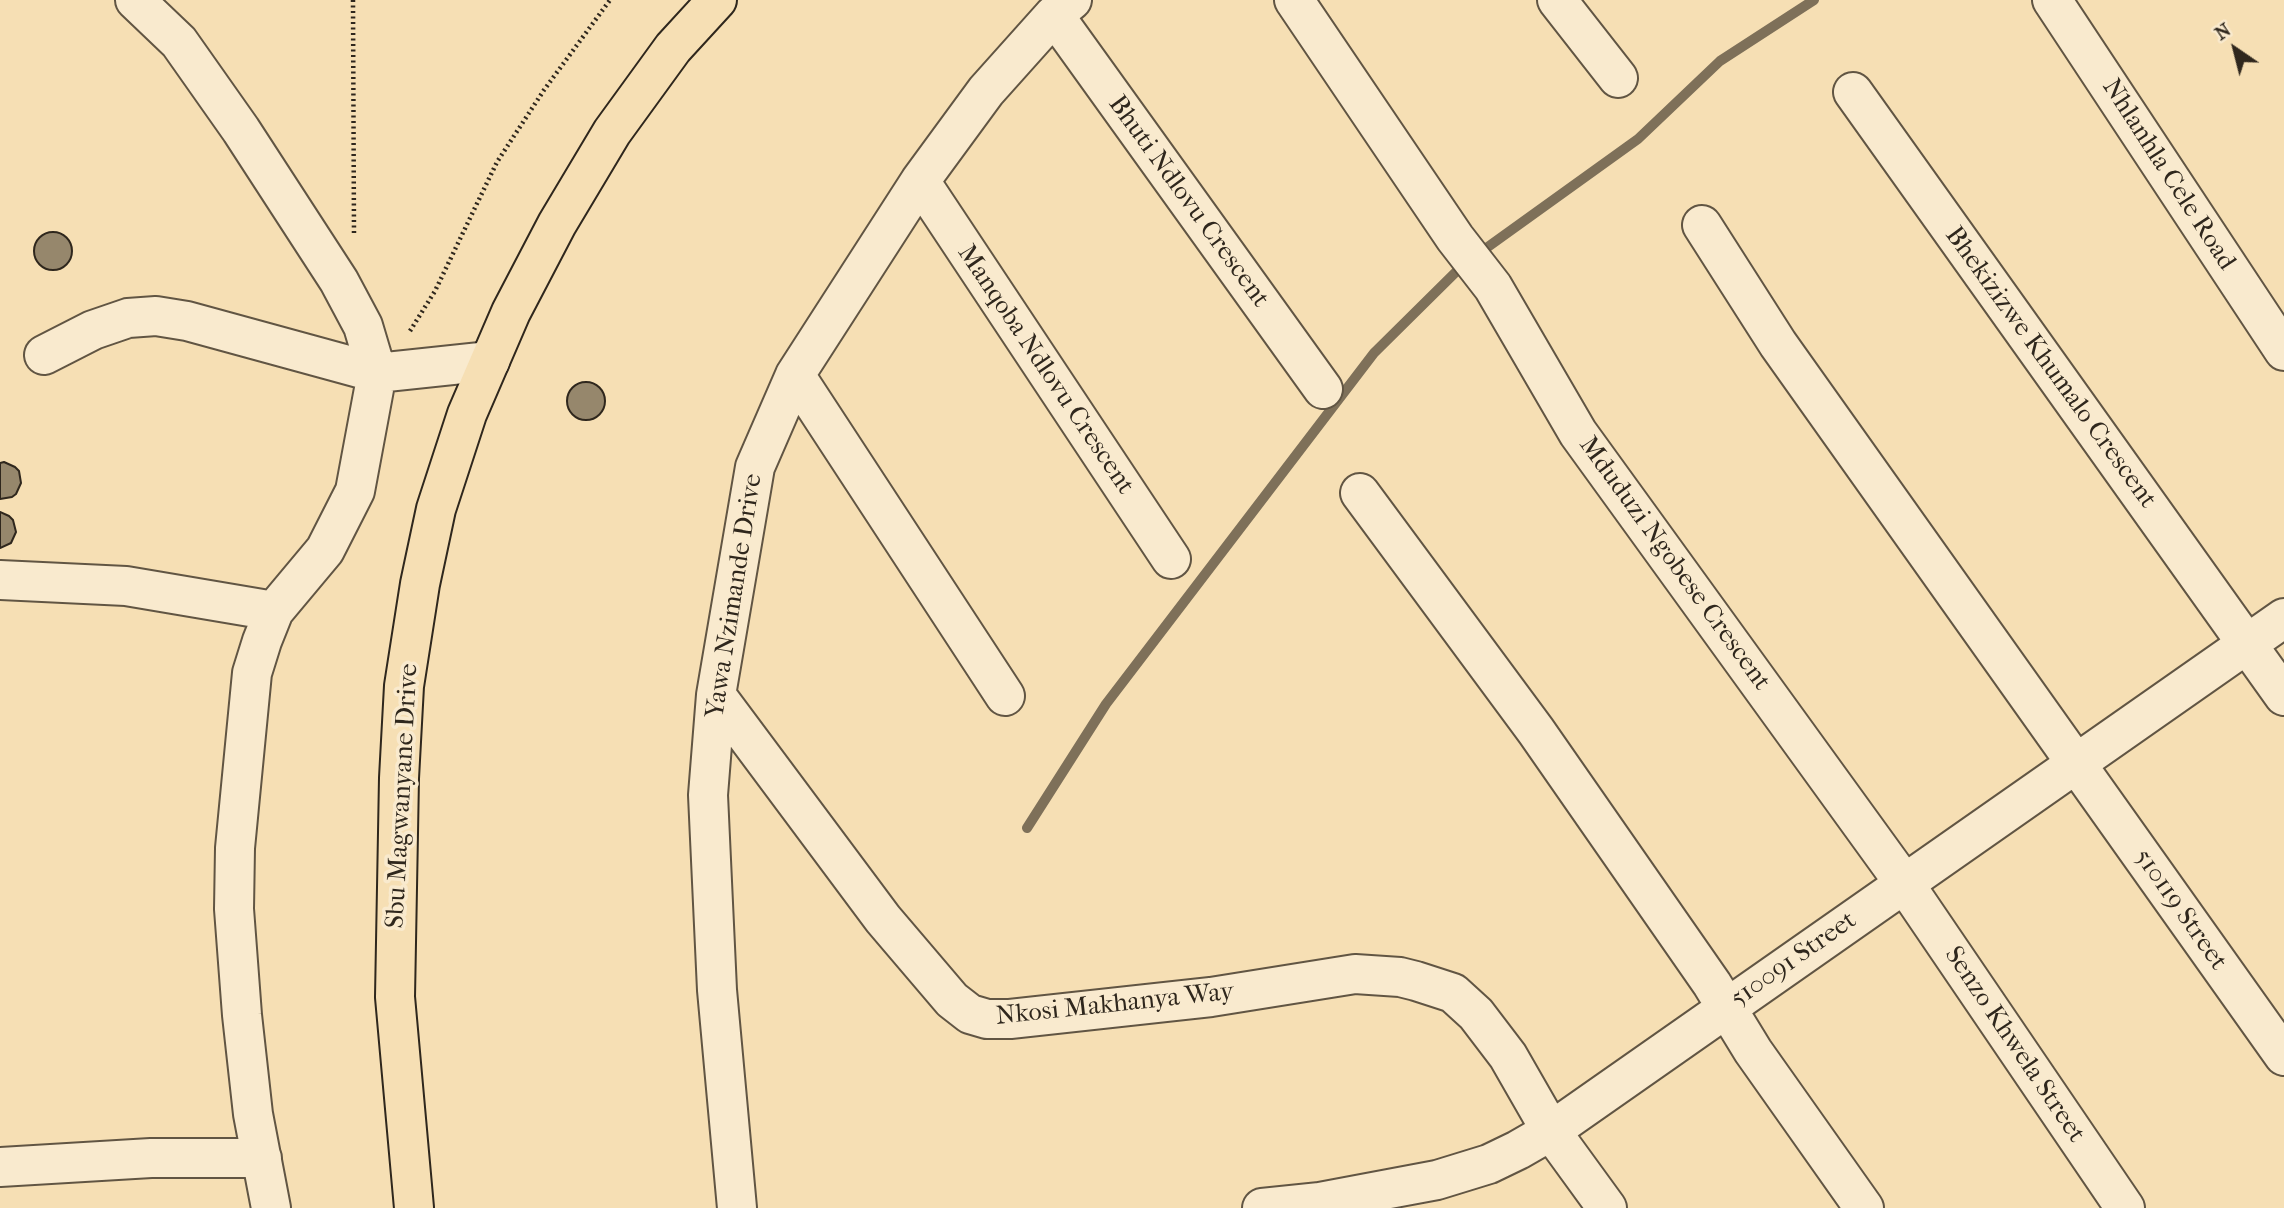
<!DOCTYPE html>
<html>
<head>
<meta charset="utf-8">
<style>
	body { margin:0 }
	#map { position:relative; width:2284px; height:1208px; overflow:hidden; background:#f6dfb4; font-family:"IM FELL French Canon",serif }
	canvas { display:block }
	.north { position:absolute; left:2200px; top:14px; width:70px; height:70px; -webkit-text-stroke:5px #f9eace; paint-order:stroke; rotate:325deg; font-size:19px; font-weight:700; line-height:28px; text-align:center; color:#2f271d }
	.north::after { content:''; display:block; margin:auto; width:24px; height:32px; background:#2f271d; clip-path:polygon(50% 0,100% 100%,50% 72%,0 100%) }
</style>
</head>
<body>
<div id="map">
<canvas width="2284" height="1208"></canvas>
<div class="north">N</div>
</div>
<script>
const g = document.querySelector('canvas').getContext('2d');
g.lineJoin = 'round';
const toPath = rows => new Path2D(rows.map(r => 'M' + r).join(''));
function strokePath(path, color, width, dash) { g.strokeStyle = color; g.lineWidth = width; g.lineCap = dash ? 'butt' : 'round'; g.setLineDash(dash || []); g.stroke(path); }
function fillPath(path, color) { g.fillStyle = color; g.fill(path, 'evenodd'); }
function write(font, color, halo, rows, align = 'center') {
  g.font = font + ' "IM FELL French Canon",serif'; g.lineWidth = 7; g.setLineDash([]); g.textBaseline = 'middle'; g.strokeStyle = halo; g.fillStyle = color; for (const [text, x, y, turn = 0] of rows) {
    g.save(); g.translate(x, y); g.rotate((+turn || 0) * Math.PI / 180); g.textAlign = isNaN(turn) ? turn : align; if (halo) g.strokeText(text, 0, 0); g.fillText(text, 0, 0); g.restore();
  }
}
const stream = toPath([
	[1478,254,1638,139,1720,61,1814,0],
	[1027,828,1106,704,1374,353,1466,262]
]);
const building = toPath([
	'34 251a19 19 0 1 1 38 0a19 19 0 1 1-38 0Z',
	'567 401a19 19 0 1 1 38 0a19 19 0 1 1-38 0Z',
	[4,462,15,467,19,471,21,483,16,494,12,497,0,499,0,463,4,462],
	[0,512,9,516,13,520,16,532,11,543,0,548,0,512]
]);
const path = toPath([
	[353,0,354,234],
	[410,331,435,291,497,162,544,90,610,0]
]);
const minor = toPath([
	[135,0,179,42,241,130,339,281,363,326,377,373,355,491,325,550,274,611,262,641,252,673,235,848,234,909,242,1015,253,1114,271,1208],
	[1294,0,1455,238,1493,287,1578,433,1904,883,2125,1208],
	[1557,0,1618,78],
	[2052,0,2284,351],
	[1054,15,1323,389],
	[1853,92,2284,696],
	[920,181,1171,559],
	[1702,225,1778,344,2284,1056],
	[44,355,93,330,128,318,156,316,187,321,377,373,490,361],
	[795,375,1005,696],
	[1360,493,1536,731,1712,984,1753,1051,1864,1208],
	[0,580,126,586,274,611],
	[716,695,883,919,952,1000,970,1014,987,1019,1010,1019,1211,997,1355,974,1400,977,1416,981,1453,993,1476,1014,1508,1056,1551,1131,1607,1208],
	[0,1167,151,1158,262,1158],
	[737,1208,717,990,708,795,716,695,755,467,795,375,920,181,986,91,1054,15,1072,0],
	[1262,1208,1320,1202,1437,1180,1489,1164,1518,1150,1551,1131,2284,618]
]);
const major = toPath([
	[414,1208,395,997,399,778,404,686,420,584,436,509,467,414,511,312,557,224,612,132,673,48,717,0]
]);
const streetNames = [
	["Nhlanhla Cele Road",2168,175,57],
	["Bhuti Ndlovu Crescent",1188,202,54],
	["Bhekizizwe Khumalo Crescent",2050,368,54],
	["Manqoba Ndlovu Crescent",1045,370,56],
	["Mduduzi Ngobese Crescent",1674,564,54],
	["Yawa Nzimande Drive",735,596,-81],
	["Sbu Magwanyane Drive",403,796,-87],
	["510119 Street",2180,910,55],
	["510091 Street",1794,960,-35],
	["Nkosi Makhanya Way",1115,1005,-6],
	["Senzo Khwela Street",2014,1045,56]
];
strokePath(stream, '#7e7059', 10);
fillPath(building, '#96876c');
strokePath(building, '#2f271d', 2);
strokePath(minor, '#615543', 42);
strokePath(major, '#2f271d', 42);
strokePath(path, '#2f271d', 4.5, [2, 3.5]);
strokePath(minor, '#f9eace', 38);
strokePath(major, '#f6dfb4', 38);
write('26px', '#2f271d', '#f9eace', streetNames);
</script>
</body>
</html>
